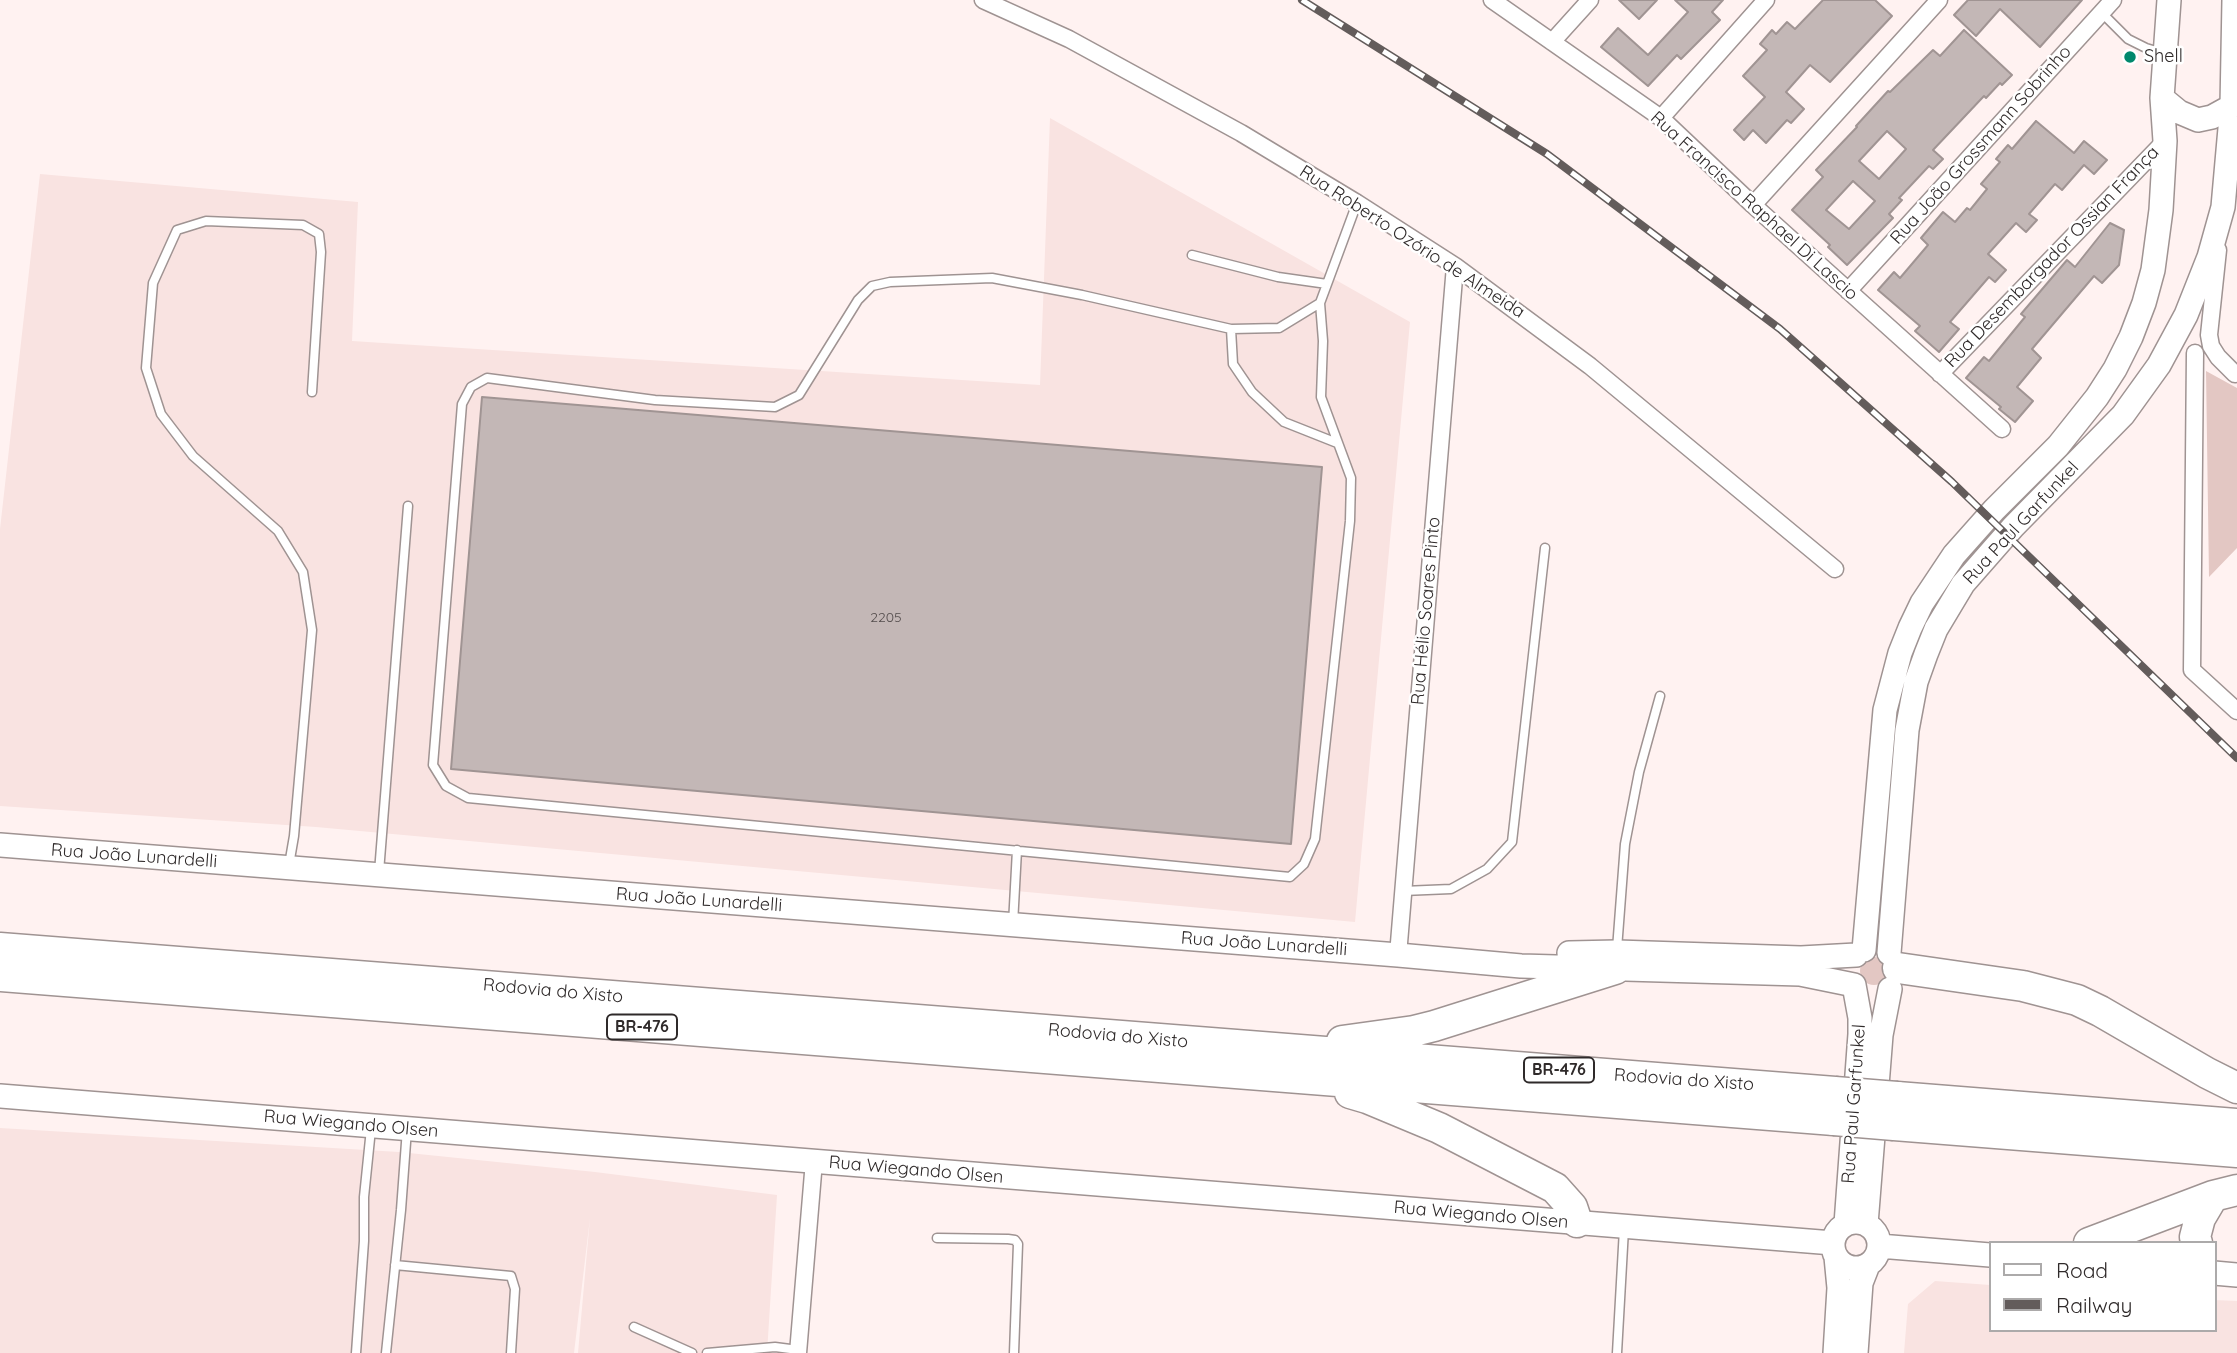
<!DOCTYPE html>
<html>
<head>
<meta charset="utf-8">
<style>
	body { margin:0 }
	#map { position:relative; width:2237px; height:1353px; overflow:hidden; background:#fff2f1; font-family:Quicksand,sans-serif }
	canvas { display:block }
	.legend { position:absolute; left:1989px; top:1241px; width:228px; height:91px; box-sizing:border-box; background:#fff; border:2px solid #acaaaa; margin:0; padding:9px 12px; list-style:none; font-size:21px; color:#2f2a2a }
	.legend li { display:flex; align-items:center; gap:14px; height:35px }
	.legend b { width:35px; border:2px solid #acaaaa }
</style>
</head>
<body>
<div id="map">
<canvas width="2237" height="1353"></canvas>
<ul class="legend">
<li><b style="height:9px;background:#fff"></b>Road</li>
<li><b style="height:9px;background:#635c5b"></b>Railway</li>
</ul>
</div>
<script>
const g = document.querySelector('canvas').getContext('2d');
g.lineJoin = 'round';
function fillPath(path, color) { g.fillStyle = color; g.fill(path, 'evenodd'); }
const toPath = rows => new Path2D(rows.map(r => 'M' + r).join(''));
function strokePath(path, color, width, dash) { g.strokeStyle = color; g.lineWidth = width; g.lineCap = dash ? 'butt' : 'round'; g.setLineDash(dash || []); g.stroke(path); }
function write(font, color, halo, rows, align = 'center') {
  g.font = font + ' Quicksand,sans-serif'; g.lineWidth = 5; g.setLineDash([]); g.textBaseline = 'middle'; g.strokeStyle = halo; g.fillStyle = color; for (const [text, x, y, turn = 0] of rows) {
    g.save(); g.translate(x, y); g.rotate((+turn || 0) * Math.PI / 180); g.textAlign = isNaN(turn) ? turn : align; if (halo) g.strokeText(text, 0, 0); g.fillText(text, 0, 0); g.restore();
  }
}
const built = toPath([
	[1050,118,1410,322,1355,922,316,827,0,806,0,529,40,174,358,202,352,341,1040,385],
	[0,1128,399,1152,595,1172,777,1195,767,1353,578,1353,590,1218,574,1353,0,1353],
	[1935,1281,1990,1285,1990,1330,2214,1330,2214,1300,2237,1301,2237,1353,1904,1353,1908,1304]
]);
const green = toPath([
	[2206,371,2237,388,2237,548,2209,577],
	'1860 971a14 14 0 1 1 28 0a14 14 0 1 1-28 0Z'
]);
const building = toPath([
	[1619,0,1657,0,1639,19,1619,0],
	[1675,0,1723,0,1712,12,1720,20,1681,59,1677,55,1648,86,1601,47,1618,28,1648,55,1688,12,1675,0],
	[1823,0,1875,0,1892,16,1830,82,1810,65,1786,92,1804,109,1791,123,1787,120,1766,143,1753,130,1744,140,1734,130,1765,97,1743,76,1767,50,1760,44,1772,30,1776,34,1787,22,1795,29,1823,0],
	[1968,0,2082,0,2040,47,2000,9,1976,36,1954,15,1968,0],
	[1964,30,2012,75,2002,85,2000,83,1986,98,1984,96,1933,150,1943,159,1933,169,1929,166,1899,198,1902,200,1889,214,1893,218,1847,265,1828,247,1830,245,1792,210,1823,177,1816,170,1857,127,1856,126,1888,91,1890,92,1933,50,1940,56,1964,30],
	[1887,131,1906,149,1879,179,1859,161,1887,131],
	[1853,181,1875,201,1849,229,1826,210,1853,181],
	[2036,121,2074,153,2084,141,2107,160,2094,174,2084,165,2062,190,2055,184,2029,214,2037,220,2026,232,2016,223,1988,254,2006,270,1995,282,1989,277,1950,322,1959,329,1939,352,1915,331,1920,326,1878,290,1894,272,1900,278,1928,245,1921,238,1943,212,1955,222,1967,208,1970,210,1987,189,1981,184,2000,162,1996,159,2008,145,2012,149,2036,121],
	[2110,223,2124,230,2119,265,2102,283,2094,276,2032,349,2041,358,2017,387,2033,401,2015,422,1999,409,2001,407,1966,378,1984,357,1989,361,2025,317,2021,314,2067,260,2075,267,2110,223],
	[482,397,1322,467,1291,844,451,769,482,397]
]);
const lane = toPath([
	[2101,12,2128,39,2146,48,2163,53],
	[1192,255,1278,277,1327,284],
	[1320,303,1279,328,1231,329,1082,295,992,278,890,282,872,286,858,300,799,395,775,407,655,400,487,378,471,387,462,404,433,765,446,786,468,798,1290,877,1304,864,1315,839,1350,521,1351,478,1321,397,1323,341,1320,303,1357,203],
	[1231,329,1233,364,1252,392,1284,422,1337,443],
	[289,865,294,836,312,630,303,572,278,531,193,456,161,414,146,368,153,283,177,230,206,221,303,225,319,234,321,252,312,392],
	[379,872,408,506],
	[1403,891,1451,889,1487,869,1512,842,1545,548],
	[1013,924,1017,850],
	[1617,949,1625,844,1639,772,1660,696],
	[937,1238,1008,1239,1015,1240,1018,1244,1014,1353],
	[395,1265,511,1276,515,1289,511,1353],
	[634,1327,692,1353],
	[356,1353,364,1241,364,1197,371,1129],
	[386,1353,401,1210,407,1129],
	[707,1353,775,1347,798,1350],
	[1617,1353,1624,1229]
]);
const street = toPath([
	[983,0,1069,39,1241,133,1357,203,1455,266,1590,366,1835,569],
	[1492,0,1661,118,1753,205,2002,429],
	[1552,42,1590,0],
	[1661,118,1766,0],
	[1753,205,1939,0],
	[2218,250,2209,335,2211,346,2218,357,2235,374],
	[1848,291,2113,0],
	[2195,353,2192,670,2237,711],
	[1940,374,2165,141],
	[1398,955,1455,266],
	[798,1353,814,1161]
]);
const secondary = toPath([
	[2162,98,2179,112,2198,120,2212,117,2232,106],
	[0,845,1398,955,1521,966,1800,974,1854,985],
	[1864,950,1885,710,1900,653,1910,628,1922,603,1954,555,1994,510,2058,446,2097,397,2115,369,2131,337,2144,303,2153,270,2161,210,2165,141,2162,98,2169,0],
	[1569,953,1617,952,1801,958,1856,955],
	[1889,953,1907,730,1916,682,1926,654,1936,629,1963,584,2013,527,2123,415,2159,365,2186,315,2209,257,2223,207,2232,106,2234,0],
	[0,1096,1833,1243],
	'1833 1245a23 23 0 1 1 46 0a23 23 0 1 1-46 0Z',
	[1846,1224,1860,1034,1860,1018,1854,985],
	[1866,1224,1881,1035,1890,989],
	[1879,1246,1990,1255],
	[2214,1273,2237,1275],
	[1835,1353,1839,1288,1836,1257],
	[1856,1353,1861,1283,1868,1265]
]);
const highway = toPath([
	[0,948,1835,1092],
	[1898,968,2023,986,2077,1000,2100,1011,2207,1073,2237,1088],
	[0,976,1834,1120],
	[1342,1041,1414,1031,1434,1026,1615,969],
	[1350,1093,1367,1098,1439,1128,1555,1188,1572,1207,1577,1222],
	[1897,1097,2237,1124],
	[1894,1125,2237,1152],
	[2089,1243,2213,1196,2237,1190],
	[2197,1243,2195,1237,2200,1218,2213,1196]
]);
const rail = toPath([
	[1302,0,1547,154,1780,329,1952,482,2237,758]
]);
const highwayBridge = toPath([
	[1835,1092,1897,1097],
	[1834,1120,1894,1125]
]);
const markers = [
	[2130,57,7,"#01886d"]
];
const numberNames = [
	["2205",886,618]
];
const shields = [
	[642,1027,70],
	[1559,1070,70]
];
const shieldNames = [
	["BR-476",642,1027],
	["BR-476",1559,1070]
];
const poiNames = [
	["Shell",2144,57]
];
const streetNames = [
	["Rua João Grossmann Sobrinho",1981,145,-48],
	["Rua Francisco Raphael Di Lascio",1754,206,42],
	["Rua Roberto Ozório de Almeida",1412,242,33],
	["Rua Desembargador Ossian França",2052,257,-46],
	["Rua Paul Garfunkel",2021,523,-47],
	["Rua Hélio Soares Pinto",1426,611,-85],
	["Rua João Lunardelli",134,856,4],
	["Rua João Lunardelli",699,900,4],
	["Rua João Lunardelli",1264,944,4],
	["Rodovia do Xisto",553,991,5],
	["Rodovia do Xisto",1118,1036,5],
	["Rodovia do Xisto",1684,1080,4],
	["Rua Paul Garfunkel",1854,1104,-86],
	["Rua Wiegando Olsen",351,1124,5],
	["Rua Wiegando Olsen",916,1170,5],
	["Rua Wiegando Olsen",1481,1215,5]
];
fillPath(built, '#f9e3e1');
fillPath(green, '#e3c7c3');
fillPath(building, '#c3b7b6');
strokePath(building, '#a09493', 2);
strokePath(lane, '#9f9392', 11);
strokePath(street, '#9f9392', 19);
strokePath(secondary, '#9f9392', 26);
strokePath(highway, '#9f9392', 33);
strokePath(lane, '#fff', 8);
strokePath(street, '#fff', 16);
strokePath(secondary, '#fff', 23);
strokePath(highway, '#fff', 30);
strokePath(rail, '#635c5b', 8);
strokePath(rail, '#fff', 5, [16]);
strokePath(highwayBridge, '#9f9392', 33, []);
strokePath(highwayBridge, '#fff', 30);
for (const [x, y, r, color] of markers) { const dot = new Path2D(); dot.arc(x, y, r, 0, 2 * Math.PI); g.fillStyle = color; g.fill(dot); strokePath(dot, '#fff', 2.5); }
write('14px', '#544d4d', null, numberNames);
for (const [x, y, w] of shields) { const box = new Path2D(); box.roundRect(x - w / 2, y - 12.5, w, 25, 5); g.fillStyle = '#fff'; g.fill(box); strokePath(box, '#2f2a2a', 2); }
write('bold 16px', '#2f2a2a', null, shieldNames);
write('18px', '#2f2a2a', '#fff', poiNames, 'left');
write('18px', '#2f2a2a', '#fff', streetNames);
</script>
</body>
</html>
